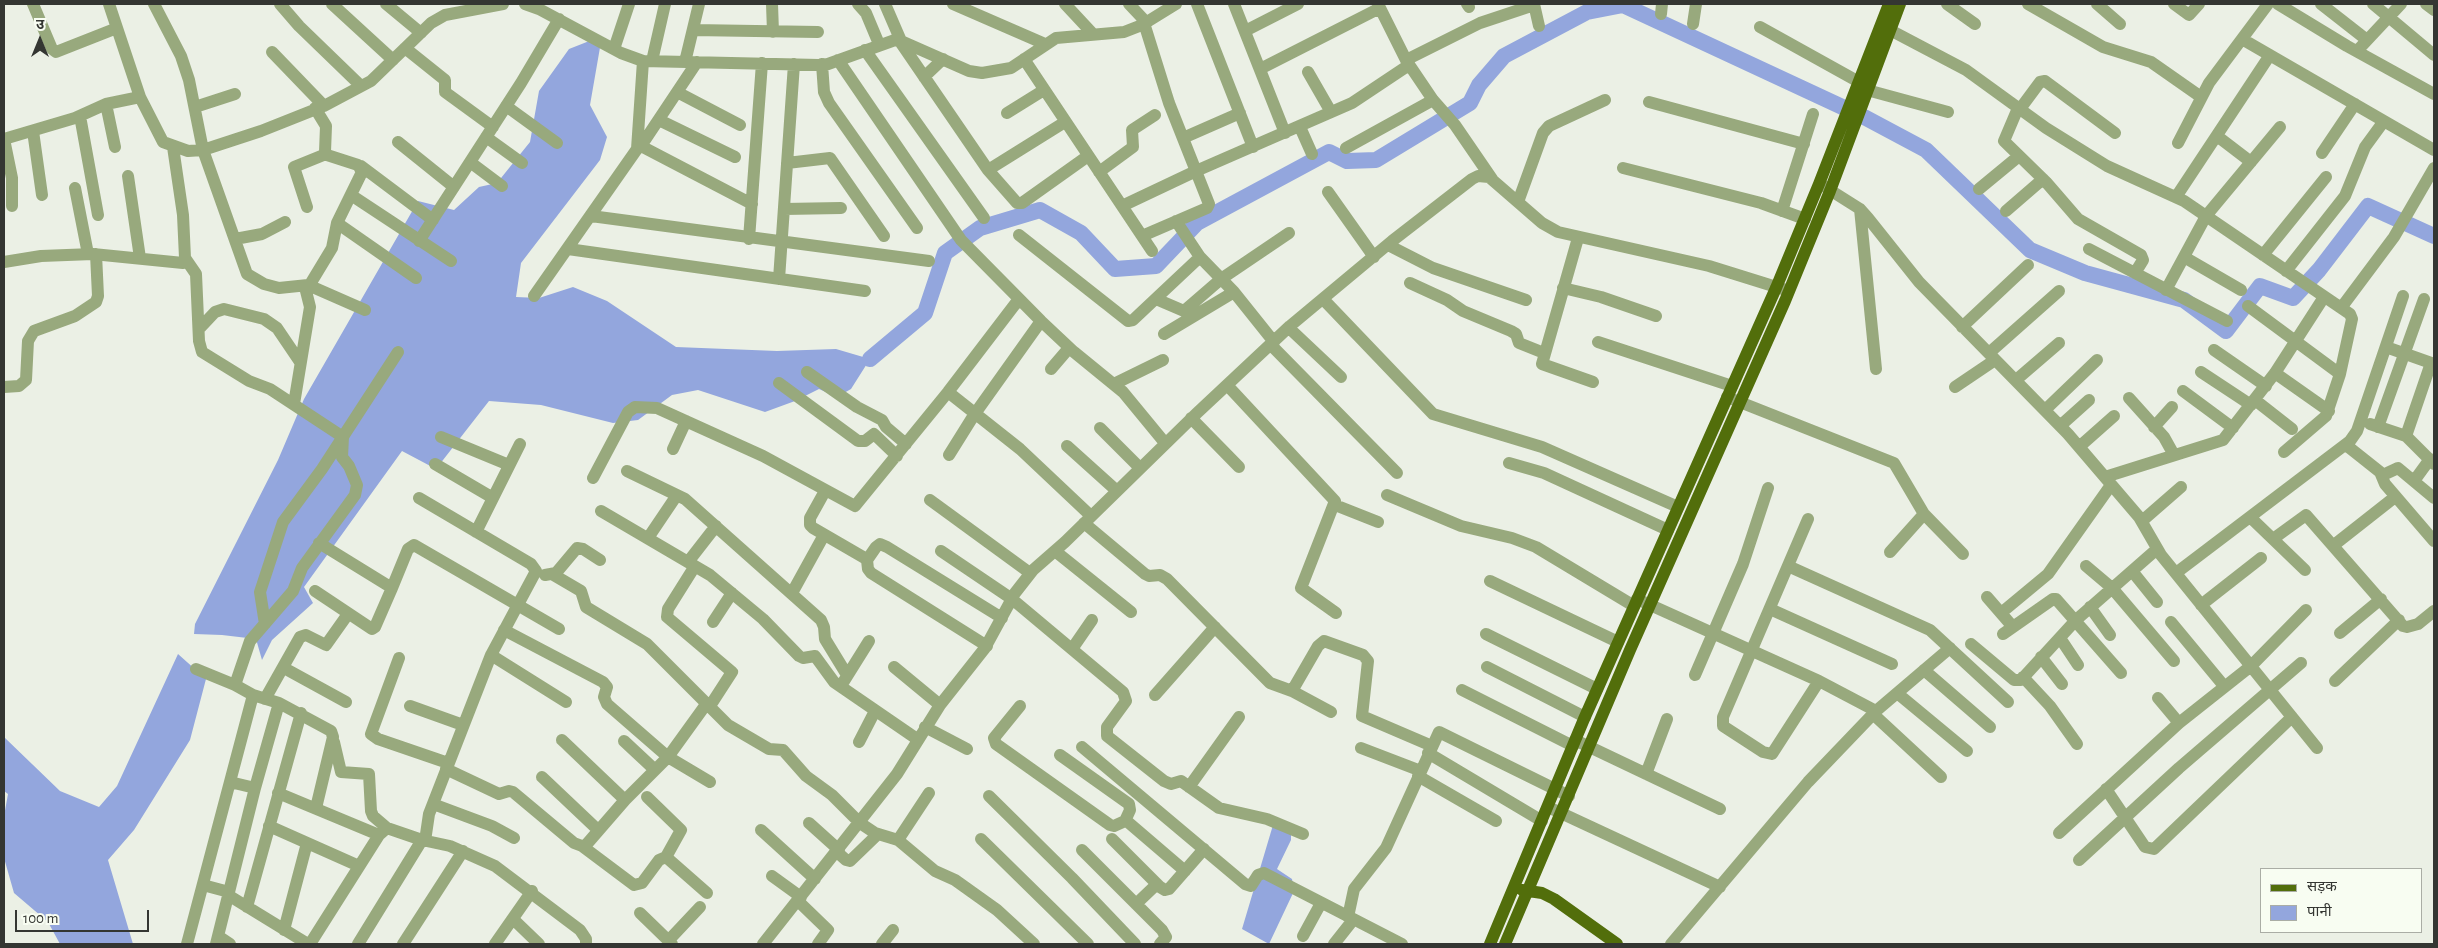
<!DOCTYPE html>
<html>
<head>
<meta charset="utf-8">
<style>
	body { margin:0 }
	#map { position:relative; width:2438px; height:948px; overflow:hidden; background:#ebf0e5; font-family:"Alegreya Sans","Noto Sans Devanagari",sans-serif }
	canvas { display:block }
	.frame { position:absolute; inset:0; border:5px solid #343632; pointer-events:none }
	.legend { position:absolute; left:2260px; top:868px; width:162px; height:65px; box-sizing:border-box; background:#f8fdf2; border:1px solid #aaada5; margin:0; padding:6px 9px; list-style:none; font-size:15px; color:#343632 }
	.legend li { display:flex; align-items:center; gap:10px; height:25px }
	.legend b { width:25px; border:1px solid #aaada5 }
	.north { position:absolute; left:15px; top:15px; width:50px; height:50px; -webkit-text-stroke:4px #f8fdf2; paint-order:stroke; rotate:0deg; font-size:14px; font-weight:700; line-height:20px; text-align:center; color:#343632 }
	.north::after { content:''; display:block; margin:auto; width:18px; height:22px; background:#343632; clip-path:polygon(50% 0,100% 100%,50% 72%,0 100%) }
	.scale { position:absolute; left:15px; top:910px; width:134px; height:22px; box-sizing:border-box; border:2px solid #343632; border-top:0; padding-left:6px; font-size:15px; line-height:18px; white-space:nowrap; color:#343632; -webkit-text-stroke:4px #f8fdf2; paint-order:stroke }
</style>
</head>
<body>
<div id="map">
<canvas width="2438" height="948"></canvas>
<div class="frame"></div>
<ul class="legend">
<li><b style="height:6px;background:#526e0b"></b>सड़क</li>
<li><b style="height:14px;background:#93a6dd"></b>पानी</li>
</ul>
<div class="north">उ</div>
<div class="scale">100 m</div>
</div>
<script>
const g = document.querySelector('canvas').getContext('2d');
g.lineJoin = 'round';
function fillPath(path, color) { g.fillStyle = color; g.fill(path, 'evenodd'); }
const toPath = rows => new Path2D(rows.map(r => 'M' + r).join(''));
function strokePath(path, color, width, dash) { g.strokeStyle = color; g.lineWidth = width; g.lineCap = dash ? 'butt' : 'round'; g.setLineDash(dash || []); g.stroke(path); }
const water = toPath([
	[602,36,590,105,607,137,600,160,521,263,516,297,539,298,573,287,607,301,676,347,777,351,836,349,870,359,851,389,837,397,819,389,795,401,765,412,698,390,672,395,638,420,613,423,541,405,489,401,436,469,402,451,304,587,313,603,272,640,262,660,256,639,222,635,194,634,195,624,278,460,304,399,418,201,454,210,479,187,497,183,530,142,539,91,569,49],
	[178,654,206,679,190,740,134,830,108,860,133,944,60,944,48,922,14,893,4,858,4,816,8,794,4,791,4,737,60,791,99,807,117,786],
	[1291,824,1291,840,1277,869,1292,879,1294,891,1269,944,1242,929,1273,825]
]);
const river = toPath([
	[870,359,925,313,945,253,980,228,1040,210,1081,233,1115,269,1156,266,1197,223,1329,152,1347,161,1376,160,1470,103,1479,85,1504,56,1587,12,1623,5,1866,118,1926,150,2030,250,2085,273,2184,300,2226,331,2260,286,2293,298,2319,270,2368,206,2434,236]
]);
const minor = toPath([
	[33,4,52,49,56,52,117,28],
	[109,4,140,97,163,142,188,151,203,150,261,131,324,106,371,81,431,23,445,15,503,4],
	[154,4,181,56,189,80,203,150,247,274,264,284,279,288,308,285,365,310],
	[280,4,299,26,361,86],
	[332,4,393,60],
	[386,4,421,33],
	[525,4,539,9,621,53,643,61,819,65,828,64,895,40,901,41,969,71,982,73,1011,68,1056,38,1124,32,1142,25,1176,4],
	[772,4,773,32],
	[858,4,866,13,879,44],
	[885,4,901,41],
	[953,4,1045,44],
	[1065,4,1093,34],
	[1129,4,1146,22],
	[1197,4,1253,147],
	[1234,4,1285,133],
	[1378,4,1406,60,1433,100,1455,125,1492,179],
	[1467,4,1469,7],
	[1534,4,1539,26],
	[1947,4,1975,24],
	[2028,4,2103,47,2151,62,2201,97],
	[2097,4,2120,24],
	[2174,4,2189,15,2199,4],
	[2278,4,2347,46,2434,94],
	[2321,4,2367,40],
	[2373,4,2434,55],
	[2426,4,2434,10],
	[1661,14,1662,4],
	[1693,24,1696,4],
	[1760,27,1859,82],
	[693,30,818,32],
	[1890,30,1966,70,2046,128,2107,166,2184,201,2350,314,2352,319,2340,374,2326,416,2284,452],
	[1245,31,1298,4],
	[2242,39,2434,150],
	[899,40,988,170,1017,203,1022,203,1088,156],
	[405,48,445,80,445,92,493,127],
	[614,49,629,4],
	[865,50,984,218],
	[2357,51,2401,4],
	[272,52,324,106],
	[1024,59,1152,251],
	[838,60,961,240,1041,321,1074,352,1123,392,1165,443],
	[1406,60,1480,23,1534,5],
	[652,61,665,4],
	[685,62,699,4],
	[822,64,824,92,829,103,917,228],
	[1260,69,1380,8],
	[1308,72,1331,112],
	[924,77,943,59],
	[1867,90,1948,112],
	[677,92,740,125],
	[1649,102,1804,144],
	[106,104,115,147],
	[506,106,557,143],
	[195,107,235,94],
	[2018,108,2004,141,2046,182,2078,219,2141,255,2143,260,2135,273],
	[2020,109,2040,82,2045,81,2115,133],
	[1007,113,1044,90],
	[80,116,98,215],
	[659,120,735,157],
	[1300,127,1312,154],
	[33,131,42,195],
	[2217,136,2251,162],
	[486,137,522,163],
	[1183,138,1240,113],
	[4,139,75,118,106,104,140,97],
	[4,139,12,178,12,206],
	[398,142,454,187],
	[2178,143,2209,83,2268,4],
	[639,145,752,204],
	[641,146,697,62],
	[1346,148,1433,100],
	[2322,153,2355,104],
	[470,162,502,186],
	[787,163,830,158,884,236],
	[361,166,433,220],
	[1623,168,1761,203,1805,219],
	[988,170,1065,122],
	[1099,172,1133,147,1132,130,1155,115],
	[128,176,140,258],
	[1822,185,1860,209,1868,218,1919,282,2068,434,2139,517,2161,555,2317,748],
	[75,188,88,254],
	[1979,189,2019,156],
	[1328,192,1374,257],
	[351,195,451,261],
	[2176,197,2270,55],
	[1518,202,1543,133,1549,126,1605,100],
	[1122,206,1196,171,1352,103,1409,65],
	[307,207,294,167,326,154],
	[784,209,841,208],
	[1860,209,1876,369],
	[1782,211,1813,114],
	[2006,211,2043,179],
	[591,216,929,261],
	[1176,221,1200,257,1234,292,1274,342],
	[337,223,416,278],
	[1019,235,1128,321,1133,320,1200,257],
	[1142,236,1207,208,1209,204,1169,103,1144,23],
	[1578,238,1542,364,1593,382],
	[235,239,262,234,285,222],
	[749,239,762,63],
	[419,241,521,83,559,19],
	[1388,245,1433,268,1526,300],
	[568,249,865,291],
	[2089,249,2227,321],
	[2263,255,2326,177],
	[2184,257,2241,290],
	[185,258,196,274,199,341,202,352,249,381,270,389,343,437,342,457,349,466,357,485,355,495,302,568,293,591,250,641,235,685],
	[4,262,41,256,93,254,183,263,185,258,183,215,173,147],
	[2286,271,2345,196,2365,147,2384,121],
	[779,279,794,64],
	[1410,283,1447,300,1463,311,1511,331,1516,334,1519,343,1544,353],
	[1563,288,1601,297,1656,316],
	[2166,290,2206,216,2280,127],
	[534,296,637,149,643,61],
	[1156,299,1184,311,1221,279,1289,233],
	[1323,299,1433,414,1542,447,1678,507],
	[2248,306,2340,374],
	[2341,308,2394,237,2434,168],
	[1962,327,2028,265],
	[1289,328,1341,377],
	[199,329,215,312,224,309,264,319,277,328,300,362],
	[1164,334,1234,292],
	[1598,342,1732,386],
	[1271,345,1397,473],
	[2386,347,2434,364],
	[2214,350,2266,386],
	[1989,353,2059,291],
	[1051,369,1069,348],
	[807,372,857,407,882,420,886,427,906,444],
	[2201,372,2251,405],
	[2275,373,2329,411],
	[2016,380,2059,343],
	[779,383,858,441,865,441,874,434,897,456],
	[1114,384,1163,360],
	[1227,385,1335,501,1301,588,1336,613],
	[4,387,19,386,26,380,28,341,34,331,75,316,96,302,98,296,96,254],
	[1955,387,1995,360],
	[2183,391,2233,428],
	[948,392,1020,449,1091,516],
	[1727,397,1894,463,1924,514,1963,554],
	[2129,398,2164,437,2174,455],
	[2255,400,2292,429],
	[294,404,310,307,306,291,332,248,337,223,362,172,358,165,327,155,325,152,326,126,315,108],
	[2045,410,2097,360],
	[1191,418,1239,467],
	[2370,424,2406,436,2434,464],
	[2060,426,2089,400],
	[2154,427,2172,407],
	[2378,427,2424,299],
	[1100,428,1140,468],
	[2406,436,2431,363],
	[441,437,509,465],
	[2346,445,2380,472,2385,484,2434,541],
	[1067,446,1117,491],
	[2079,447,2114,416],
	[673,449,686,421],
	[949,455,974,415,1041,321],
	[1509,463,1544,473,1668,530],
	[435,464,493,498],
	[627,471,685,499,821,620,824,627,825,639,847,675],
	[2383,475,2398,468,2434,498],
	[2105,477,2223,440,2275,373,2324,297],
	[593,478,628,412,635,407,657,408,763,456,855,506,948,392,1019,299],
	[2414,481,2430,459],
	[825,491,810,518,810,525,813,528,863,557,867,560,868,569,871,573,987,646],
	[1387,495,1461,526,1512,538,1536,547,1634,606],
	[419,498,531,564,536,571,491,655,429,814,425,841],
	[930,500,1030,573],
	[1335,505,1378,522],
	[601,511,710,575,763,619,799,656,803,658,815,656,834,682,917,739],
	[2250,517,2305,570],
	[1808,519,1723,717,1723,726,1763,752,1772,754,1819,681],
	[2142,521,2181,487],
	[1084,523,1145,574,1149,576,1160,575,1167,579,1270,683,1292,691,1331,712],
	[476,532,520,444],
	[648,538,677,495],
	[2273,539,2306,515,2403,626,2407,627,2418,624,2434,611],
	[319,543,392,588],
	[2334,545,2395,497],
	[941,551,1012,599,1123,692,1126,701,1107,727,1107,736,1164,781,1171,784,1181,781,1219,808,1267,819,1303,834],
	[1055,551,1131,612],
	[1890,552,1924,514],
	[867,560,876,547,880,544,887,547,1002,618],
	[688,562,716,526],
	[695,566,668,609,667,617,732,672,710,706],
	[1788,566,1930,630,2008,702],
	[2086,566,2112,588,2174,661],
	[2132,571,2157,602],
	[2176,573,2350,441,2357,431,2403,296],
	[552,574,581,591,586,607,647,644,728,725,769,749,783,750,806,776,832,795,860,823,875,833,898,840,935,871,955,880,997,910,1034,944],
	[545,575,556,573,577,548,583,549,600,560],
	[1490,581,1618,642],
	[315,591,372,629,375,627,392,588,408,549,414,545,559,629],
	[792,593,824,535],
	[1987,597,2013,627],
	[1637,599,1819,681,1876,711],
	[2201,605,2261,558],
	[2090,607,2110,635],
	[1770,609,1892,664],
	[2001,613,2048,574,2111,485],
	[713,622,732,593],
	[2171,622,2224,686],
	[265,624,260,592,283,522,322,469,398,352],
	[504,630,603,682,607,687,604,697,607,704,668,757,710,782],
	[2340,633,2381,599],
	[1486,634,1597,689],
	[2003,634,2053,599,2056,599,2121,673],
	[2060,638,2078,665],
	[1971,644,2014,680,2021,680,2076,620,2157,549],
	[1072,649,1092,620],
	[491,655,566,702],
	[2041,657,2062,684],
	[399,658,371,734,378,739,448,763],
	[894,667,940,705],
	[1487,667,1585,717],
	[284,668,346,702],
	[196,669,235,685,253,695,279,703,331,731,333,737,316,808],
	[1924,670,1990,727],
	[1695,675,1743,564,1768,488],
	[2023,677,2050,706,2077,744],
	[844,681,869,641],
	[2335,681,2399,620],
	[1462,690,1573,746],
	[1292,691,1318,646,1324,641,1363,655,1368,661,1362,716,1432,746],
	[1897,693,1967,751],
	[1155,695,1215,627],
	[2158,698,2179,723],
	[265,699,300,637,306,635,326,645,348,614],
	[410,706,463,725],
	[1020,706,994,738,996,744,1110,825,1114,826,1125,821,1129,823,1185,871],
	[1873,714,1941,777],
	[925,727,967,749],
	[562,740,625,800],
	[1575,740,1720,809],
	[624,741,654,769],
	[334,742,341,772,369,774,371,811,373,816,387,828],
	[859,742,875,711],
	[1082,747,1245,884,1251,886,1258,875,1264,873,1402,944],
	[1361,748,1421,771],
	[1428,753,1542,821],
	[1060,755,1129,804,1130,810,1125,821],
	[446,769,499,794,509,791,513,792,574,843,582,846,586,845,625,800,668,757,707,703],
	[1646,774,1667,719],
	[1418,776,1496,821],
	[542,777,598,830],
	[230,782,255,788],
	[1189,787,1239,717],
	[2106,789,2145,847,2154,849,2292,717],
	[278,793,379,835],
	[989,796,1072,878,1135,944],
	[647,797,681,830,666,857],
	[433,804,492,826,514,838],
	[1548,807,1720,887],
	[809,823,839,850],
	[269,826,359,866],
	[761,830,815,879],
	[2059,833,2179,723,2251,666,2306,610],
	[981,839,1088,944],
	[1112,839,1160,887,1165,890,1169,889,1204,849],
	[898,840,929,793],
	[582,846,634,885,642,883,659,860,666,857,707,893],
	[1082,850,1162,930,1166,937,1160,944],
	[837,852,846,860,850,861,878,834],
	[2079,860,2179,768,2301,663],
	[772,876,801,897],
	[203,885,229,892],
	[228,895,308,944],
	[798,901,828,930,818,944],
	[1136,904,1157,884],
	[247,907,301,713],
	[640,913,672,944],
	[1348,917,1354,889,1386,848,1439,732,1569,796],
	[513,919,539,944],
	[284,930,307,843],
	[218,936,230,944],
	[1303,936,1321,903],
	[668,941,700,907],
	[187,944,253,695],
	[216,944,255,788,279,703],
	[310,944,379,835,387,828,422,840,450,846,495,866,580,930,586,939,586,944],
	[358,944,422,840],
	[403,944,463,851],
	[495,944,532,891],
	[763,944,897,774,940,705,985,648,1015,593,1033,570,1065,542,1197,413,1290,326,1392,241,1472,179,1478,176,1489,177,1542,223,1558,232,1709,266,1786,290],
	[882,944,893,930],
	[1334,944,1353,920],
	[1671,944,1808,782,1876,711,1950,648]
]);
const major = toPath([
	[1522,890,1542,893,1554,899,1617,944],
	[1490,944,1584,719,1776,288,1819,184,1889,4],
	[1505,944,1630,650,1785,301,1830,191,1900,4]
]);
fillPath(water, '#93a6dd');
strokePath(river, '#93a6dd', 16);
strokePath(minor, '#98a97d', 12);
strokePath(major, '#526e0b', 12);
</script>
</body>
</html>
